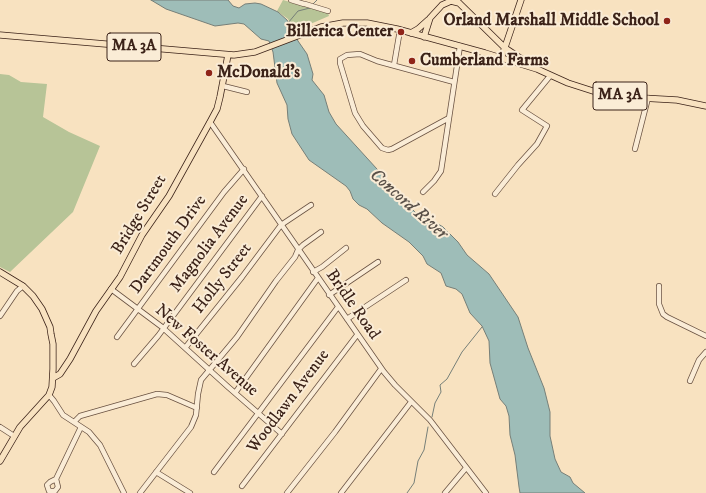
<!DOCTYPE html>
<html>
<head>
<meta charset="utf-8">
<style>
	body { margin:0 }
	canvas { display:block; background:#f8e2c0 }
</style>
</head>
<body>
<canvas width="706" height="493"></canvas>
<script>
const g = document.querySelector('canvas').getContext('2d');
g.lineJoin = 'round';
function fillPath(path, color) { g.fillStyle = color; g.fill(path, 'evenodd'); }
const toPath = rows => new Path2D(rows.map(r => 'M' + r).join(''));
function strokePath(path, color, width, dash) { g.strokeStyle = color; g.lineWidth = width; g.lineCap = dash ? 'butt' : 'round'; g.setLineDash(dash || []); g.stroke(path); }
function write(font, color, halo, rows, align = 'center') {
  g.font = font + ' "IM FELL DW Pica",serif'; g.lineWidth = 4; g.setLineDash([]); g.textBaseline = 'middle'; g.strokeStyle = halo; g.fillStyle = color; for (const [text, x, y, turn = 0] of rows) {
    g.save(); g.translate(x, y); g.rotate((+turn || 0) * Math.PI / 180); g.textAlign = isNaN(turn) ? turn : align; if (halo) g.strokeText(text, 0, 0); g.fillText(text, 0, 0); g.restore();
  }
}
const green = toPath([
	[283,0,328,13,329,16,294,31,288,19,277,11],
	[0,74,9,75,21,82,47,84,43,117,69,132,100,146,73,212,10,272,0,267]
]);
const water = toPath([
	[151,0,228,0,233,6,239,8,245,4,255,3,261,4,278,12,287,20,298,41,307,54,313,74,312,80,324,95,329,112,336,124,397,191,410,207,418,215,435,222,443,227,458,242,467,255,489,274,518,317,528,348,544,388,550,412,550,436,555,459,561,472,570,477,573,483,585,493,520,493,519,487,515,455,510,435,509,416,506,406,500,399,490,363,489,341,482,326,470,313,462,294,456,289,446,286,441,273,427,264,423,256,409,242,382,223,367,209,359,205,353,199,350,191,346,186,309,160,292,134,288,119,287,105,277,83,273,52,269,41,261,39,244,24,238,23,215,26,166,9,151,0]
]);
const stream = toPath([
	[313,4,317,0],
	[288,23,298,11,310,8],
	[432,417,435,403,441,392,440,385,447,379,462,352,482,327],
	[407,493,414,483,418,461,424,450,428,427]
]);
const minor = toPath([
	[291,0,304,4],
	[305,4,328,11],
	[394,65,400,30],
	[223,86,247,92],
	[449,118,392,149,388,150,382,148,363,126,355,113,340,63,340,59,347,55,360,54,377,61,454,82],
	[210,122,384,372,395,385,430,420,486,493],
	[635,149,648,98],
	[423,192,434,181,441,171,460,46],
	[495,194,518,165,537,144,547,126,522,110,550,76],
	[313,272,322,267,346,248],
	[659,286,659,304,663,314,667,317,706,336],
	[111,289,162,327,227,386,282,434],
	[329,295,378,262],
	[0,316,17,291,23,286],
	[347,319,406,280],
	[117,337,224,192,244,169],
	[185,348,242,277,281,225,311,205],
	[134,364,158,336,262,196],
	[690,381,699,360,706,352],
	[235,393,318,278],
	[49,395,54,401,63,415,89,432,94,438,100,445,124,493],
	[74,422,80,416,157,394,167,395,197,408],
	[0,427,14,436],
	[156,472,190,493],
	[214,472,338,307],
	[56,479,81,427],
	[56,479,58,487,55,491,49,491,47,485,50,482,56,479],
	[242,486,357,335],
	[140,493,191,427,196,415,198,394,201,380,237,337,276,281,295,257,298,250,303,245,321,232],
	[287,493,335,432,381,369],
	[341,493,411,402],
	[445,493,466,468]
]);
const major = toPath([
	[456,0,505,48,532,66],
	[411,33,418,29,428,20],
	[0,35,234,55,255,52,321,27,343,23,367,23,397,29,485,53,537,69,568,83,596,92,624,97,677,100,706,106],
	[424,37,430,18,442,5,451,1,459,3],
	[501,59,521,0],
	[0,272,23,286,33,296,42,309,50,327,51,334,53,344,53,369,52,387,49,395,20,427,0,461],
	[53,378,60,374,70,359,96,311,120,277,142,235,169,196,210,122,217,109,220,97,228,55]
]);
const markers = [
	[667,21,4,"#8f2418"],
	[401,32,4,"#8f2418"],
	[412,61,4,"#8f2418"],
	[209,73,4,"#8f2418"]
];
const shields = [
	[134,47,54],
	[620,96,54]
];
const shieldNames = [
	["MA 3A",134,47],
	["MA 3A",620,96]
];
const poiNames = [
	["Orland Marshall Middle School",659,21],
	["Billerica Center",393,32],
	["Cumberland Farms",420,61,"left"],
	["McDonald's",217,73,"left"]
];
const streetNames = [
	["Bridge Street",140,215,-59],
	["Magnolia Avenue",210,244,-53],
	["Dartmouth Drive",169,245,-54],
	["Holly Street",223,279,-52],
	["Bridle Road",352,305,55],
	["New Foster Avenue",206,351,41],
	["Woodlawn Avenue",289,402,-53]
];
const waterNames = [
	["Concord River",408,205,41]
];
fillPath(green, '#b7c497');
fillPath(water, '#9ebdb8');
strokePath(water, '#767f78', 1);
strokePath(stream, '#767f78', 1);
strokePath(minor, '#6a5242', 6);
strokePath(major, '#3b2218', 7);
strokePath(minor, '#faecd6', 4.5);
strokePath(major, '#f8e2c0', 5.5);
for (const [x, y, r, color] of markers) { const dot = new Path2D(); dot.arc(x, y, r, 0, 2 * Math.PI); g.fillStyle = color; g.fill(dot); strokePath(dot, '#faecd6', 1.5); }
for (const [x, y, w] of shields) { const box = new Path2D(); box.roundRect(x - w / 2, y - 14, w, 28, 3); g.fillStyle = '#faecd6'; g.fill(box); strokePath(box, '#3b2218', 1); }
write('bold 16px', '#3b2218', null, shieldNames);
write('bold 17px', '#3b2218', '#faecd6', poiNames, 'right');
write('17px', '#3b2218', '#faecd6', streetNames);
write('italic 18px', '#595048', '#faecd6', waterNames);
</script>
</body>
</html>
